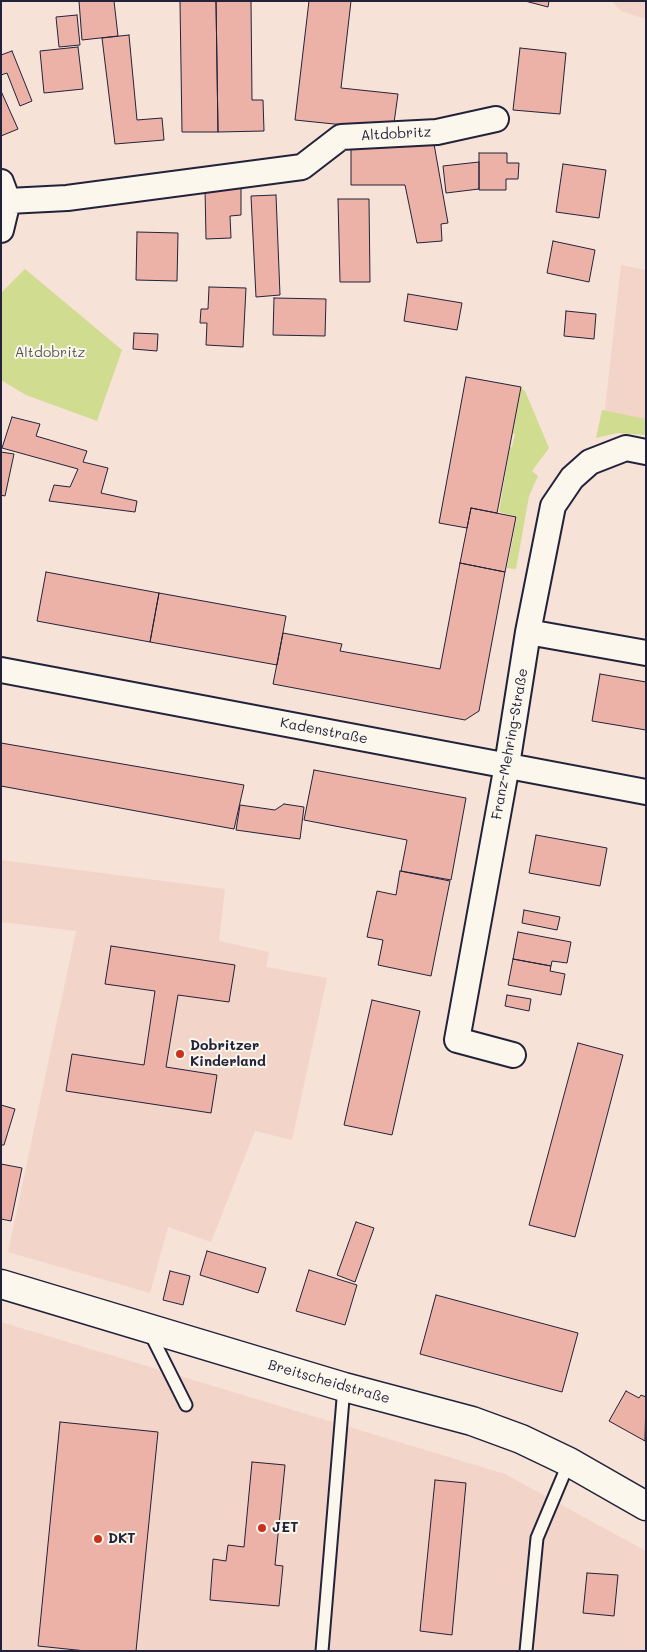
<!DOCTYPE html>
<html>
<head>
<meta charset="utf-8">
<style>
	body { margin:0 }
	#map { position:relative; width:647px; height:1652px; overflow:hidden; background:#f6e2d7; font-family:Mali,sans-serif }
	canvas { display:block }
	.frame { position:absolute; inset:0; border:2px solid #22223b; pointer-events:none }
</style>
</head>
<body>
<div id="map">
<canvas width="647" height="1652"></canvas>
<div class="frame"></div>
</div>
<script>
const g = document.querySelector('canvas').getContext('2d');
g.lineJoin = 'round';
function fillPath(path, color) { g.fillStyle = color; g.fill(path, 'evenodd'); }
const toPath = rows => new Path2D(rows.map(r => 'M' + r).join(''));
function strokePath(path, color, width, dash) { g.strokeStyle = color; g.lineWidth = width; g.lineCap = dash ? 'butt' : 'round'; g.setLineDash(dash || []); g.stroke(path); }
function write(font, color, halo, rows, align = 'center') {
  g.font = font + ' Mali,sans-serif'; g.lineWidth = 4; g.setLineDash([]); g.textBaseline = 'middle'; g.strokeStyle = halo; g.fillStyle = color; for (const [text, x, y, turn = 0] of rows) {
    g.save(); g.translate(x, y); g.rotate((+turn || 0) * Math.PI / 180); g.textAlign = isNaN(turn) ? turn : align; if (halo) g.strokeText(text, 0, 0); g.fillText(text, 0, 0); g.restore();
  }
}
const built = toPath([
	[612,1,646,1,646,19,621,11],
	[621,265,646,270,646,426,604,418],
	[1,860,225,889,219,941,269,952,266,967,327,978,292,1140,255,1131,211,1242,168,1227,150,1293,8,1252,76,931,1,922],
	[1,1322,505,1474,646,1551,646,1651,1,1651]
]);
const green = toPath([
	[25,269,122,350,97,421,26,395,1,380,1,293],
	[521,388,525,391,549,448,532,471,538,476,529,496,516,569,507,568,517,517,499,512,510,447,512,447,515,434,513,433],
	[602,410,646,419,646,435,617,433,596,438]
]);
const building = toPath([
	[79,1,114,1,118,36,82,40,79,1],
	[180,1,216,1,218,132,182,132,180,1],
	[216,1,251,1,252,100,263,100,264,131,218,132,216,1],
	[309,1,351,1,341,88,398,94,393,130,295,120,309,1],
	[525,1,549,1,548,7,525,1],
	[77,15,80,45,59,47,56,17,77,15],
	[129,35,137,120,162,118,164,140,115,144,102,38,129,35],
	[78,47,83,89,44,93,40,51,78,47],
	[520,48,566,53,560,114,513,110,520,48],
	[12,51,32,101,20,106,7,73,1,75,1,55,12,51],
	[1,91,18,129,1,136,1,91],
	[434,144,448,223,441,224,442,241,417,243,405,185,351,185,351,148,434,144],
	[479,153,507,153,507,163,519,163,518,179,506,179,506,190,479,190,479,153],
	[479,162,479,189,446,193,443,166,479,162],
	[563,164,606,170,599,218,556,212,563,164],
	[205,188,241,188,241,215,230,216,231,238,206,239,205,188],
	[276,195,280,295,256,297,251,196,276,195],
	[338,199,369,199,370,282,340,282,338,199],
	[137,232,178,233,177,281,136,280,137,232],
	[553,241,595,250,589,282,547,273,553,241],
	[209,287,246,288,243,347,206,345,207,323,200,323,201,309,208,309,209,287],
	[408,294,462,303,457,330,404,321,408,294],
	[274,298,326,299,325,336,273,335,274,298],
	[566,311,596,314,594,339,564,336,566,311],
	[134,333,158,334,157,351,133,349,134,333],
	[466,377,521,387,497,513,471,508,467,528,439,523,466,377],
	[12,417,40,424,36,436,87,451,83,462,108,468,101,493,137,501,135,512,49,501,54,485,70,487,78,469,2,448,12,417],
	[1,452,14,454,5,496,1,495,1,452],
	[471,508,516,517,505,572,460,563,471,508],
	[460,563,505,572,479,711,465,720,273,684,283,633,342,644,340,651,440,669,460,563],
	[46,572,159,593,150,642,37,621,46,572],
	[159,593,286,616,277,665,150,642,159,593],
	[600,674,646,682,646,730,592,721,600,674],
	[1,743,244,785,234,829,1,786,1,743],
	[314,770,466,798,451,880,401,871,407,840,304,820,314,770],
	[284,804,304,807,300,839,236,830,240,805,275,810,284,804],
	[536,835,607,848,600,886,529,873,536,835],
	[400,871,450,881,431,976,378,965,383,940,367,937,377,891,396,895,400,871],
	[524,910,560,917,557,930,522,923,524,910],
	[518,932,571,942,567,963,552,961,551,966,513,959,518,932],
	[111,946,235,965,229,1002,178,995,166,1067,217,1075,211,1113,66,1091,72,1054,144,1065,155,991,105,984,111,946],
	[513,959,551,966,550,971,565,974,561,995,508,985,513,959],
	[507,995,531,999,529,1011,505,1006,507,995],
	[372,1000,420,1011,392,1135,344,1125,372,1000],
	[578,1043,623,1055,575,1237,529,1225,578,1043],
	[1,1105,15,1109,4,1145,1,1145,1,1105],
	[1,1164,22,1168,11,1221,1,1219,1,1164],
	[356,1222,374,1228,355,1282,337,1275,356,1222],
	[207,1251,266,1268,258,1293,200,1275,207,1251],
	[309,1270,357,1285,345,1325,296,1311,309,1270],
	[170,1271,190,1276,183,1305,163,1300,170,1271],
	[436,1295,578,1333,562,1392,420,1354,436,1295],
	[626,1391,639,1398,641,1395,646,1397,645,1441,609,1421,626,1391],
	[60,1422,158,1432,136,1651,86,1651,38,1646,60,1422],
	[252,1462,285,1465,275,1565,283,1566,279,1606,210,1600,213,1559,226,1561,228,1545,244,1547,252,1462],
	[435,1480,466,1483,452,1635,420,1631,435,1480],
	[587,1573,618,1575,614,1616,583,1613,587,1573]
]);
const service = toPath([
	[150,1333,186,1405],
	[322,1651,344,1387],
	[526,1651,537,1538,569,1462]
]);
const minor = toPath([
	[1,182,8,201],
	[8,201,67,198,302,167,341,137,437,132,496,119],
	[1,230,8,201],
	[528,632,646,653],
	[1,670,646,792],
	[513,1055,457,1040,507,765,528,632,553,506,572,478,590,462,626,448,646,452]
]);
const secondary = toPath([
	[1,1284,344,1387,472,1421,521,1439,569,1462,646,1506]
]);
const markers = [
	[180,1054,5,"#c8321e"],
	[262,1528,5,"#c8321e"],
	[98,1539,5,"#c8321e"]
];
const streetNames = [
	["Altdobritz",396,134,-3],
	["Kadenstraße",324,731,11],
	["Franz-Mehring-Straße",510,744,-80],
	["Breitscheidstraße",329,1382,16]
];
const parkNames = [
	["Altdobritz",50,353]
];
const poiNames = [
	["Dobritzer",190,1046],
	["Kinderland",190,1062],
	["JET",272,1528],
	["DKT",108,1539]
];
fillPath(built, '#f3d4c9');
fillPath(green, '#d0dc8f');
fillPath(building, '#ecb2a7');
strokePath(building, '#22223b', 1);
strokePath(service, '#22223b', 15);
strokePath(minor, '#22223b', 28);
strokePath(secondary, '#22223b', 31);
strokePath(service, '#fbf7ec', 11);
strokePath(minor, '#fbf7ec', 24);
strokePath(secondary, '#fbf7ec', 28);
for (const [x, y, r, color] of markers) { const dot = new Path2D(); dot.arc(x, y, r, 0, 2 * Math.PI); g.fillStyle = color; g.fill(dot); strokePath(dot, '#fbf7ec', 2); }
write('14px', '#22223b', '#fbf7ec', streetNames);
write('14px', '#565a54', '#fbf7ec', parkNames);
write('bold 14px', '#22223b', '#fbf7ec', poiNames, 'left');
</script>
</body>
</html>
